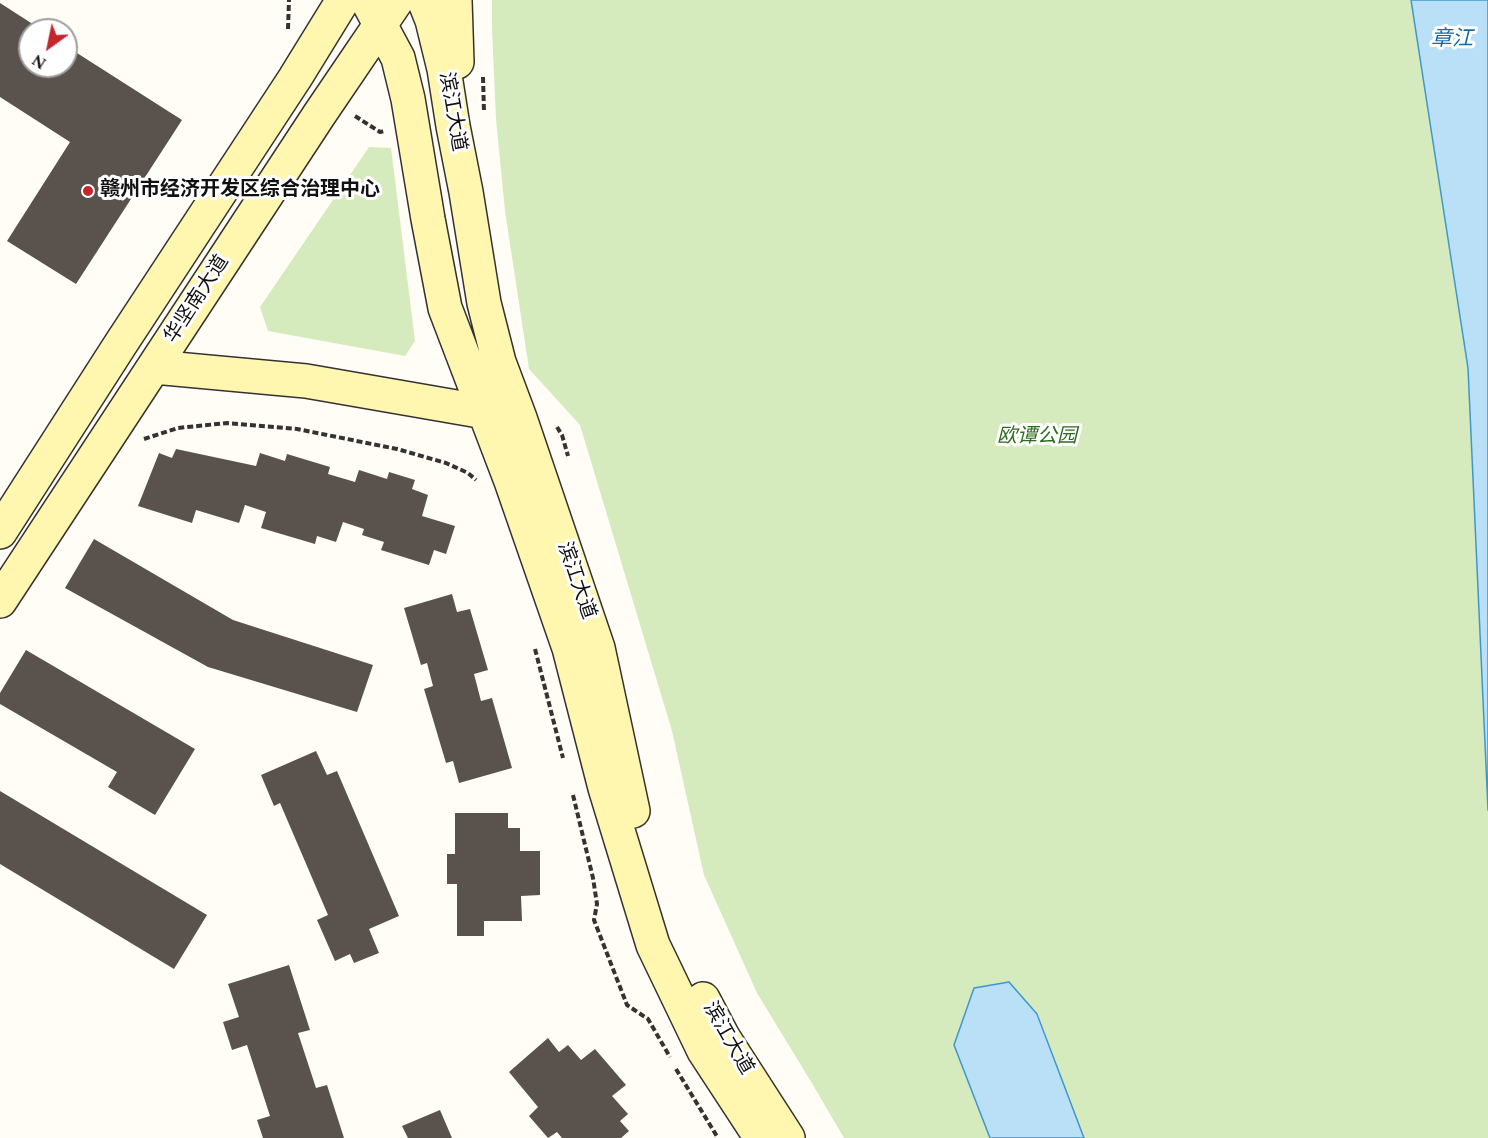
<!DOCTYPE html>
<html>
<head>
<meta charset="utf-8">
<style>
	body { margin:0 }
	#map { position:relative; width:1488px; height:1138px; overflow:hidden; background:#fffdf5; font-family:Spectral,serif }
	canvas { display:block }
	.north { position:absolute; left:18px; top:18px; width:60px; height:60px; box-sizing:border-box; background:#fff; border:2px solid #a0a0a0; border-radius:50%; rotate:213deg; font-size:16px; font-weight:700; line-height:24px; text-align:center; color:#111 }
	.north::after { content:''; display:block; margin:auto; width:21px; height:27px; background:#c4262e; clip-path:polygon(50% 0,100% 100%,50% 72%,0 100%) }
</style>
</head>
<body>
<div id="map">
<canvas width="1488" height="1138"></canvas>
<div class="north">N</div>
</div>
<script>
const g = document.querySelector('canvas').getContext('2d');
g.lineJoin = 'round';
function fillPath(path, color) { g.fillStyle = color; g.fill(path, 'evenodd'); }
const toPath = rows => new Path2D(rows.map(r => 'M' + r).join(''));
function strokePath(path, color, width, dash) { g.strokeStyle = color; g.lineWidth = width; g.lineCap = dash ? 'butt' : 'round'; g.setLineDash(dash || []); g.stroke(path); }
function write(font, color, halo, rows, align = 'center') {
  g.font = font + ' Spectral,"Noto Sans SC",serif'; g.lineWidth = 6; g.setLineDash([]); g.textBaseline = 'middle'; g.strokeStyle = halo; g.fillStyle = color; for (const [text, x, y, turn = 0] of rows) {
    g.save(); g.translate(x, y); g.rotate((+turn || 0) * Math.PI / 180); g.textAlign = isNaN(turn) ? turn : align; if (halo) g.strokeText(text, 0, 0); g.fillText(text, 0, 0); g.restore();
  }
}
const green = toPath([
	[492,0,1411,0,1468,368,1488,810,1488,1138,1084,1138,1038,1014,954,1045,990,1138,844,1138,813,1085,757,993,704,875,672,731,580,425,529,369,505,211,496,119,492,28],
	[369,147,391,148,415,341,405,356,268,331,260,307]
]);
const water = toPath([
	[1411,0,1488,0,1488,810,1468,368,1411,0],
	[1009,982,1037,1014,1084,1138,990,1138,954,1045,974,988,1009,982]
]);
const building = toPath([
	[0,3,42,30,30,30,30,66,66,66,66,46,182,120,76,284,7,241,70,142,0,97],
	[176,449,256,466,260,453,285,461,287,454,330,467,328,474,355,482,359,470,387,479,389,472,415,480,412,489,428,495,422,516,455,526,446,554,434,550,429,565,381,550,384,542,362,535,364,529,343,522,336,542,317,536,315,544,261,528,266,512,245,505,239,523,196,510,192,523,138,506,159,453,172,458],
	[94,539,233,620,373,665,357,712,208,667,65,588],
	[452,594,457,612,470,609,488,670,474,674,481,701,492,698,512,768,459,783,453,761,446,763,424,689,433,686,427,663,421,665,404,608],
	[26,650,195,749,155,815,108,787,117,772,0,704,0,693],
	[316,751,327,775,337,771,399,916,369,929,379,953,354,963,350,954,335,961,317,920,328,915,280,803,274,806,261,775],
	[0,791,207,915,174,969,0,864],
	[455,813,508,813,508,828,520,828,520,851,540,851,540,895,521,896,522,921,484,921,484,936,457,936,457,884,447,884,447,854,455,854],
	[289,965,310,1030,298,1033,316,1088,327,1085,344,1138,263,1138,257,1120,270,1116,247,1045,232,1050,223,1022,239,1017,228,984],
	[548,1038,559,1052,568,1045,581,1060,595,1049,626,1085,612,1096,628,1114,620,1121,629,1131,621,1138,562,1138,557,1132,548,1138,529,1116,538,1107,509,1072],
	[440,1110,452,1138,408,1138,402,1126]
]);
const path = toPath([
	[288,29,289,0],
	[483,77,484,112],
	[355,116,380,132,385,131],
	[557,427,562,435,568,456],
	[144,439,178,428,227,423,297,429,397,449,446,463,468,473,476,480],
	[535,649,563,758],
	[573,795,593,878,597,904,594,920,627,1005,648,1019,670,1057],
	[676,1069,718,1138]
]);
const secondary = toPath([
	[367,0,398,58,408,99,428,219,445,308,511,481,569,648,605,788,653,945,704,1051,761,1138],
	[424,0,432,20,444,69,453,126,466,192,484,303,499,362,520,418,598,648,633,811],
	[455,0,457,62],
	[154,367,306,381,485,412],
	[0,532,120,345,295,78,343,0],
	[0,601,319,115,397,0],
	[703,999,723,1037,788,1138]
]);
const markers = [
	[88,191,6,"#c4262e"]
];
const streetNames = [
	["滨江大道",451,112,80],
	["华坚南大道",198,300,-57],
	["滨江大道",575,581,71],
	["滨江大道",727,1039,60]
];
const poiNames = [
	["赣州市经济开发区综合治理中心",100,191]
];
const parkNames = [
	["欧谭公园",1037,438]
];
const waterNames = [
	["章江",1452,41]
];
fillPath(green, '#d5ebbd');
fillPath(water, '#b9e0f7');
strokePath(water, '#3f96cf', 1.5);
fillPath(building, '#5a524d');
strokePath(secondary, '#333', 36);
strokePath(path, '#333', 4, [6, 3]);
strokePath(secondary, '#fff6b0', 33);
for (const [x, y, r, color] of markers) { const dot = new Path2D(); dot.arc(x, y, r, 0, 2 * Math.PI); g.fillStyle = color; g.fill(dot); strokePath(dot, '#fff', 2); }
write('20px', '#111', '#fff', streetNames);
write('bold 20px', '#111', '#fff', poiNames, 'left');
write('italic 20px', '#2f6b1f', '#fff', parkNames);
write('italic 21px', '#1768a6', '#fff', waterNames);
</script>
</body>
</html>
